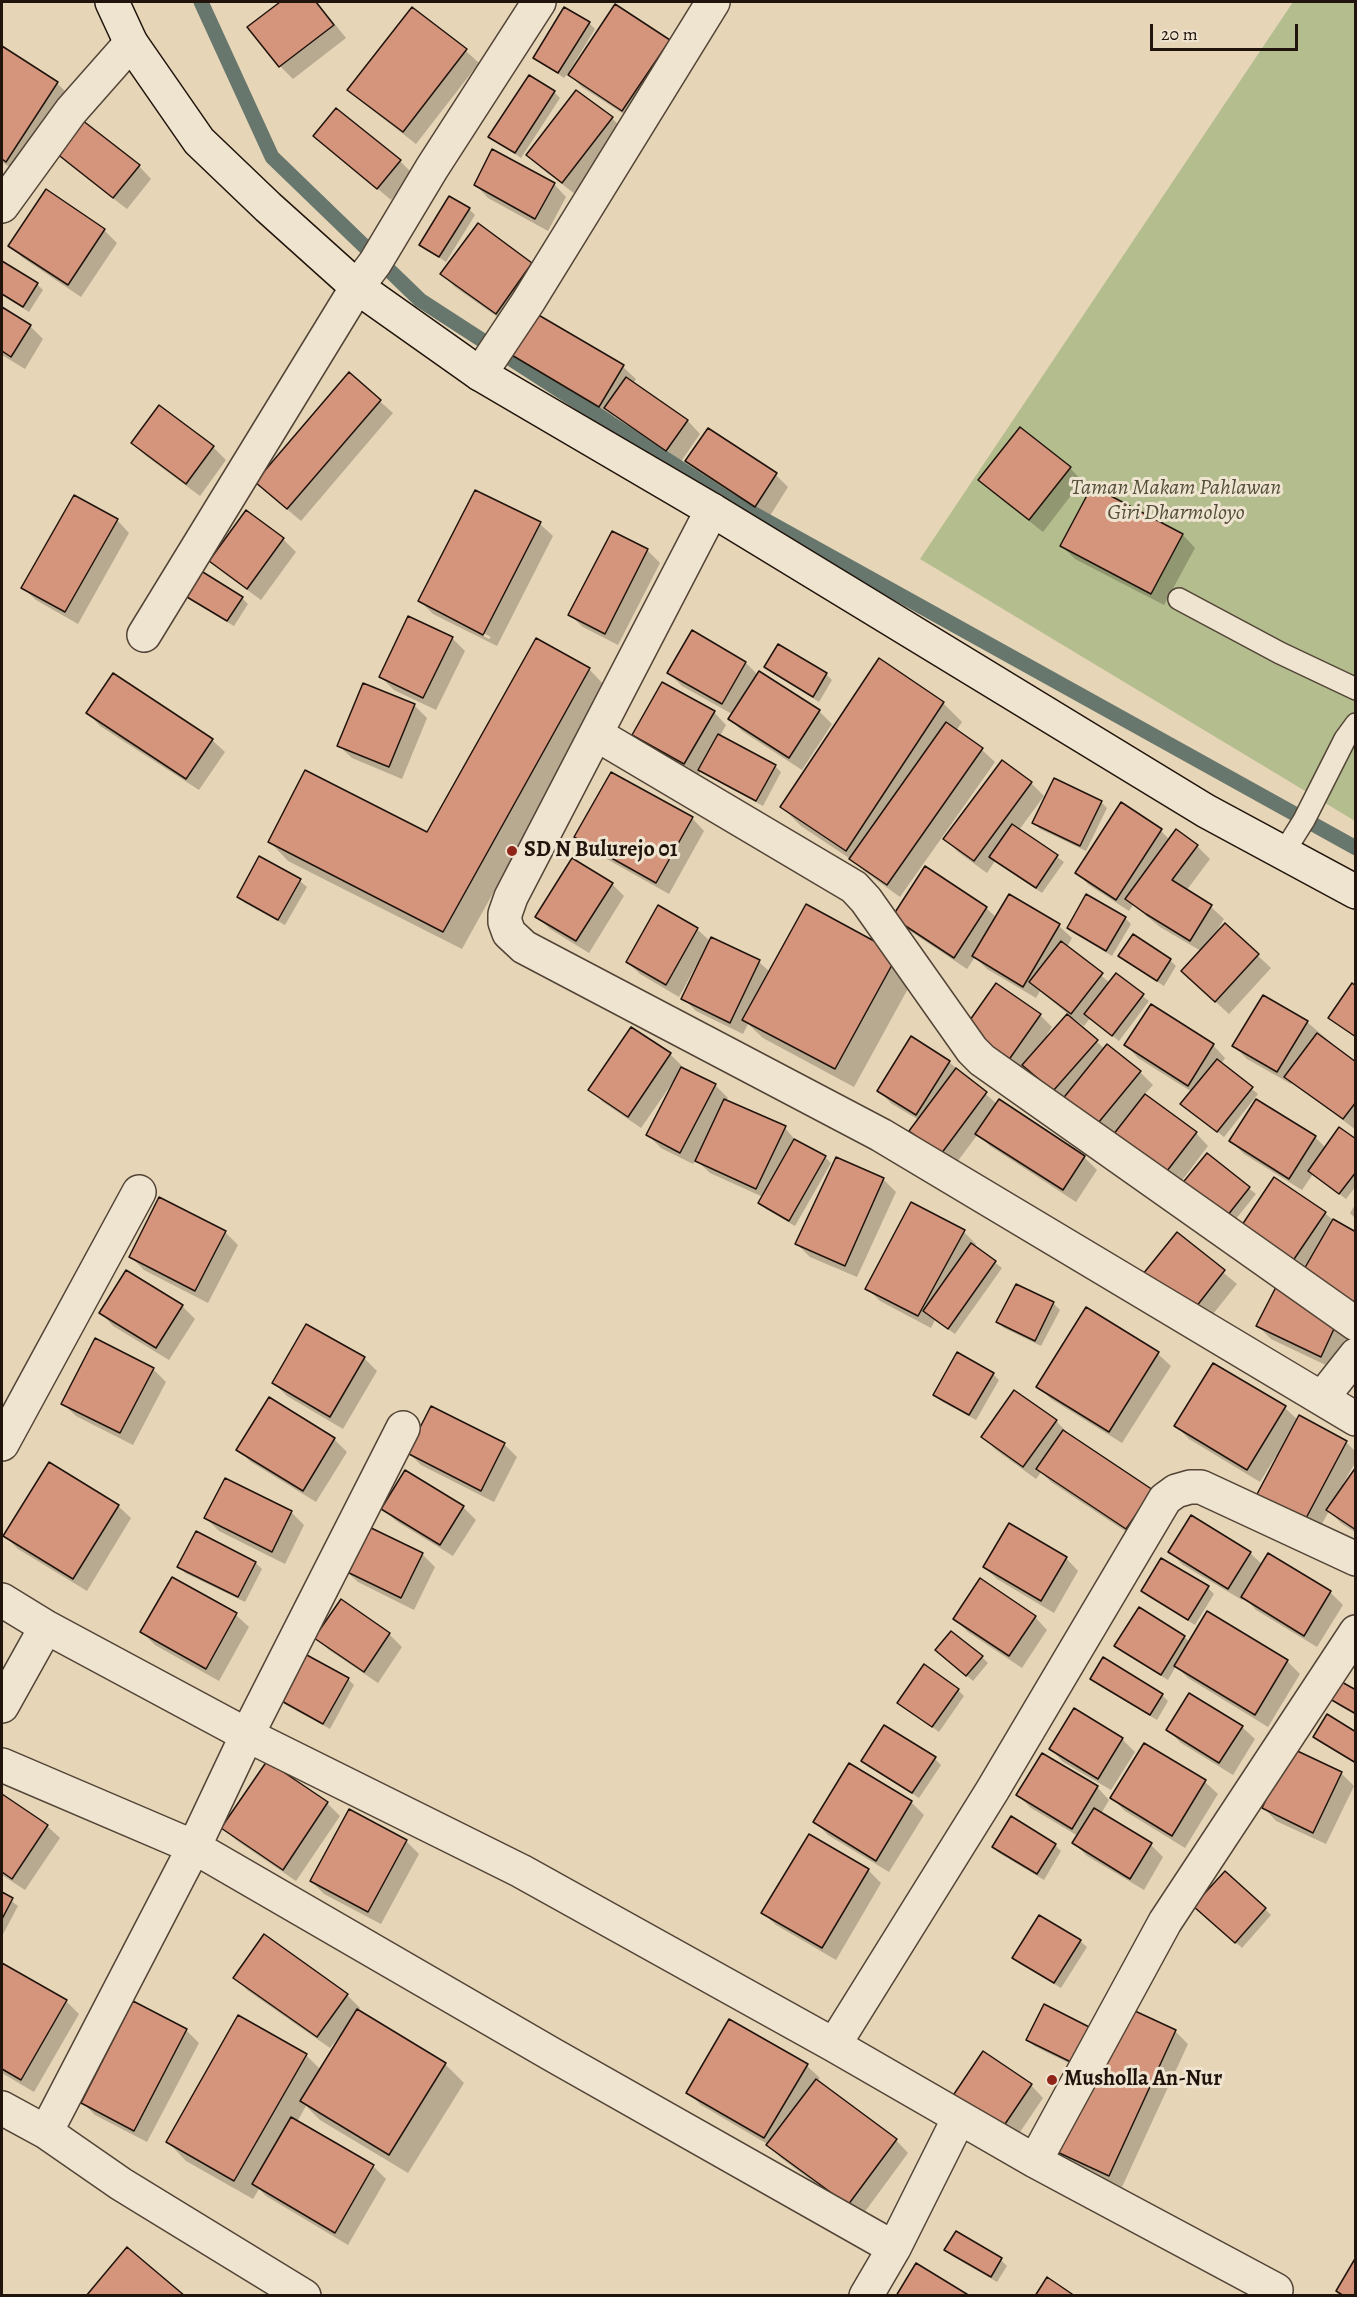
<!DOCTYPE html>
<html>
<head>
<meta charset="utf-8">
<style>
	body { margin:0 }
	#map { position:relative; width:1357px; height:2297px; overflow:hidden; background:#e6d5b6; font-family:Alegreya,serif }
	canvas { display:block }
	.frame { position:absolute; inset:0; border:3px solid #20140c; pointer-events:none }
	.scale { position:absolute; left:1150px; top:24px; width:148px; height:27px; box-sizing:border-box; border:3px solid #20140c; border-top:0; padding-left:8px; font-size:18px; line-height:21px; white-space:nowrap; color:#20140c; -webkit-text-stroke:4px #efe4d0; paint-order:stroke }
</style>
</head>
<body>
<div id="map">
<canvas width="1357" height="2297"></canvas>
<div class="frame"></div>
<div class="scale">20 m</div>
</div>
<script>
const g = document.querySelector('canvas').getContext('2d');
g.lineJoin = 'round';
function fillPath(path, color) { g.fillStyle = color; g.fill(path, 'evenodd'); }
const toPath = rows => new Path2D(rows.map(r => 'M' + r).join(''));
function strokePath(path, color, width, dash) { g.strokeStyle = color; g.lineWidth = width; g.lineCap = dash ? 'butt' : 'round'; g.setLineDash(dash || []); g.stroke(path); }
function write(font, color, halo, rows, align = 'center') {
  g.font = font + ' Alegreya,serif'; g.lineWidth = 6; g.setLineDash([]); g.textBaseline = 'middle'; g.strokeStyle = halo; g.fillStyle = color; for (const [text, x, y, turn = 0] of rows) {
    g.save(); g.translate(x, y); g.rotate((+turn || 0) * Math.PI / 180); g.textAlign = isNaN(turn) ? turn : align; if (halo) g.strokeText(text, 0, 0); g.fillText(text, 0, 0); g.restore();
  }
}
const green = toPath([
	[1293,2,1355,2,1355,821,920,559]
]);
const shadow = toPath([
	[282,2,317,2,346,38,293,79,280,66,250,27],
	[412,9,466,51,479,63,416,144,362,102,349,89],
	[589,23,595,29,570,70,572,71,669,42,681,54,636,122,582,87,568,73,564,78,535,58],
	[2,48,57,83,70,96,19,173,2,162],
	[554,92,560,98,521,158,490,137],
	[612,118,624,131,575,194,541,168,528,155],
	[315,136,400,161,413,174,391,200],
	[58,153,139,166,151,179,127,209,71,166],
	[554,184,566,197,548,231,488,198,476,185],
	[469,209,475,215,446,262,421,245],
	[478,225,532,264,544,277,509,325,455,287,442,274],
	[104,230,117,243,81,297,23,258,10,246],
	[2,262,37,284,43,290,29,312,2,295],
	[2,309,30,326,43,339,25,369,2,355],
	[507,351,623,367,636,379,633,384,688,421,700,434,680,463,614,416,612,419,519,364],
	[349,374,393,413,301,521,269,494],
	[160,408,213,447,226,460,200,496,146,456,133,443],
	[687,461,776,475,788,487,768,519,700,474],
	[1070,468,1082,481,1043,532,992,492,980,480],
	[1093,488,1183,535,1195,548,1164,605,1075,559,1062,546],
	[246,512,283,539,296,552,261,600,224,573,211,561],
	[117,520,129,533,78,624,36,600,23,588],
	[540,524,553,536,497,646,433,614,420,601],
	[433,607,491,637,489,639,433,610],
	[612,533,648,551,660,563,618,645,583,627,570,615],
	[184,593,242,598,248,604,234,626,190,600],
	[409,618,452,638,465,651,436,710,394,690,381,677],
	[692,633,746,663,758,675,819,711,832,724,802,770,742,731,730,719,732,714,682,686,669,673],
	[778,646,826,674,832,680,819,702,772,673,766,667],
	[589,669,607,688,462,949,288,861,270,842,428,834],
	[943,703,962,722,956,731,982,750,995,762,900,897,864,871,852,860,801,826,782,807],
	[414,705,427,718,402,779,352,758,339,746],
	[714,712,726,725,720,736,775,766,781,772,763,806,706,775,701,770,698,776,647,748,634,735],
	[88,713,212,740,225,752,199,790,100,726],
	[1002,762,1031,783,1044,796,1019,830,1064,862,1042,893,995,861,987,873,958,852,945,839],
	[1101,802,1107,808,1086,851,1040,829,1034,823],
	[1121,804,1161,831,1170,840,1197,846,1210,859,1186,891,1211,907,1224,919,1215,934,1216,935,1225,925,1271,968,1229,1014,1196,984,1201,951,1160,927,1133,905,1129,911,1089,885,1077,873],
	[692,818,704,831,669,894,589,849,576,836],
	[259,858,300,881,307,887,285,925,245,903,239,897],
	[926,868,986,908,997,918,1010,896,1059,926,1072,938,1067,947,1110,983,1116,975,1149,1001,1119,1041,1090,1018,1084,1026,1073,1018,1072,1020,1105,1049,1140,1072,1153,1085,1144,1095,1196,1133,1208,1146,1171,1195,1025,1067,1021,1073,965,1030,1040,1015,1052,1027,1047,1035,1049,1037,1068,1014,1040,991,1036,998,987,969,975,957,967,969,907,929,894,917],
	[612,884,624,896,589,953,550,929,537,917],
	[1087,896,1125,918,1131,924,1112,956,1075,934,1069,928],
	[807,906,916,974,854,1087,763,1038,748,1024,743,1034,696,1011,683,998,698,968,696,966,679,997,640,974,627,962,697,929,711,942,712,939,759,962,770,972],
	[1120,956,1170,960,1176,966,1164,986,1126,962],
	[1356,988,1356,1038,1330,1018],
	[1307,1022,1356,1064,1356,1130,1292,1082,1291,1084,1247,1059,1234,1046],
	[632,1029,670,1054,683,1067,682,1069,715,1085,728,1098,726,1101,785,1128,797,1142,825,1157,831,1163,795,1226,766,1209,760,1203,763,1197,710,1173,696,1160,693,1164,661,1148,648,1135,674,1083,673,1082,641,1128,603,1102,590,1089],
	[1126,1045,1213,1045,1225,1058,1221,1064,1258,1094,1224,1137,1188,1109,1192,1092,1138,1058],
	[949,1062,997,1104,999,1102,1084,1157,1097,1170,1076,1202,990,1146,978,1134,954,1166,924,1143,911,1130,919,1120,892,1104,879,1091],
	[1315,1137,1326,1148,1356,1141,1356,1186,1346,1199,1313,1174,1302,1190,1244,1154,1231,1141],
	[1207,1156,1256,1194,1227,1230],
	[883,1179,896,1192,857,1277,810,1257,797,1244],
	[160,1199,225,1232,238,1245,208,1303,144,1270,131,1257],
	[1356,1203,1356,1219,1350,1213],
	[1325,1213,1334,1221,1356,1314,1250,1246],
	[964,1232,976,1244,975,1247,1002,1268,955,1334,935,1320,931,1328,880,1301,867,1288],
	[1177,1234,1237,1284,1205,1324,1158,1286],
	[1017,1286,1054,1304,1060,1310,1041,1346,1004,1328,998,1322],
	[1276,1289,1351,1332,1334,1369,1271,1339,1258,1326],
	[182,1306,195,1319,169,1360,113,1326,101,1313],
	[95,1340,153,1369,166,1382,133,1445,76,1416,63,1404],
	[1158,1354,1171,1366,1122,1443,1051,1399,1038,1386],
	[364,1358,377,1371,343,1429,287,1396,274,1383],
	[1213,1365,1285,1408,1298,1420,1346,1442,1356,1452,1356,1461,1343,1484,1345,1485,1356,1470,1356,1533,1341,1523,1329,1511,1317,1533,1271,1509,1278,1458,1276,1456,1260,1482,1189,1439,1176,1426],
	[993,1374,999,1380,976,1420,941,1401,935,1395],
	[1056,1421,1069,1434,1152,1491,1140,1541,1051,1482,1041,1472,1036,1479,996,1450,983,1437],
	[334,1439,347,1452,316,1502,251,1462,238,1450],
	[504,1444,517,1457,494,1502,421,1465,409,1453],
	[225,1480,291,1512,304,1525,285,1564,219,1531,206,1518],
	[118,1506,131,1518,87,1591,18,1549,5,1536],
	[463,1507,476,1520,453,1556,396,1521,383,1508],
	[1191,1517,1250,1553,1263,1565,1269,1555,1330,1592,1343,1605,1317,1647,1256,1610,1244,1597,1242,1600,1183,1565,1170,1552],
	[197,1533,256,1563,262,1569,245,1602,185,1573,179,1566],
	[422,1554,435,1567,414,1610,358,1582,345,1570],
	[1066,1558,1078,1571,1054,1613,997,1579,984,1567],
	[1208,1588,1214,1594,1195,1625,1149,1597,1143,1591],
	[342,1602,389,1634,402,1647,378,1683,329,1650,316,1638],
	[236,1615,249,1627,219,1681,155,1645,142,1632],
	[1035,1617,1047,1630,1022,1668,968,1632,955,1619],
	[1184,1637,1190,1642,1287,1661,1300,1674,1268,1727,1188,1678,1176,1666,1168,1680,1122,1652,1116,1646],
	[943,1656,982,1657,988,1663,973,1681],
	[348,1679,354,1685,330,1729,286,1705,280,1699],
	[1091,1679,1162,1695,1168,1701,1157,1720,1098,1685],
	[958,1690,964,1696,939,1732,899,1702],
	[1356,1692,1356,1715,1338,1705,1332,1699],
	[884,1727,935,1759,941,1765,919,1798,869,1767,863,1761],
	[1242,1727,1255,1739,1233,1775,1181,1743,1168,1730],
	[1356,1733,1356,1764,1321,1743,1315,1737],
	[1122,1739,1135,1752,1111,1790,1063,1762,1051,1749],
	[1145,1745,1205,1782,1218,1794,1185,1848,1125,1811,1112,1798],
	[1341,1773,1354,1786,1326,1844,1276,1821,1264,1808],
	[1097,1787,1109,1800,1101,1814,1151,1845,1163,1857,1144,1890,1087,1856,1074,1843,1078,1836,1031,1808,1018,1795],
	[2,1796,47,1826,60,1838,25,1890,2,1875],
	[911,1802,924,1815,889,1872,828,1835,815,1822],
	[327,1803,340,1816,296,1881,236,1840,223,1828],
	[406,1841,419,1854,381,1924,324,1894,311,1881],
	[1055,1845,1061,1851,1044,1880,999,1853,993,1847],
	[868,1870,881,1883,836,1960,776,1925,763,1913],
	[2,1894,18,1906,2,1936],
	[1265,1909,1271,1915,1242,1948,1201,1912],
	[1039,1917,1080,1941,1087,1947,1061,1988,1020,1964,1014,1958],
	[2,1965,66,2001,79,2014,34,2092,2,2073],
	[235,1977,347,1995,360,2008,357,2011,445,2064,464,2083,408,2173,320,2120,306,2106,297,2122,373,2166,386,2179,348,2245,266,2196,259,2189,253,2199,186,2161,168,2142,306,2055,321,2070,340,2039,338,2038,330,2048,247,1990],
	[186,2030,199,2043,147,2142,95,2115,83,2103],
	[1175,2031,1188,2044,1122,2187,1070,2164,1057,2151],
	[1096,2032,1085,2071,1034,2046,1028,2040],
	[807,2066,820,2078,817,2082,896,2140,908,2153,861,2217,781,2158,769,2145,701,2105,688,2093],
	[1031,2085,1043,2098,1014,2141,967,2110],
	[956,2233,1001,2260,1007,2266,997,2282,952,2256,946,2250]
]);
const stream = toPath([
	[201,2,272,157,420,300,729,500,1356,848]
]);
const building = toPath([
	[280,2,316,2,334,25,279,67,247,27,280,2],
	[615,4,670,40,622,111,568,75,615,4],
	[412,7,467,49,403,132,347,90,412,7],
	[564,7,590,22,558,73,533,58,564,7],
	[2,46,58,82,6,162,2,159,2,46],
	[529,75,555,91,515,153,488,137,529,75],
	[576,90,613,117,562,183,526,155,576,90],
	[336,108,401,160,377,189,313,136,336,108],
	[82,120,140,165,113,198,56,153,82,120],
	[492,149,555,183,535,219,474,185,492,149],
	[46,189,105,229,68,285,8,246,46,189],
	[449,196,470,208,439,257,419,245,449,196],
	[478,223,532,263,496,314,440,274,478,223],
	[2,261,38,283,23,307,2,294,2,261],
	[2,307,31,325,11,357,2,351,2,307],
	[530,310,624,365,599,407,505,351,530,310],
	[349,372,381,400,287,509,255,482,349,372],
	[626,377,688,420,666,451,604,408,626,377],
	[159,405,214,446,186,484,131,443,159,405],
	[1020,427,1071,467,1029,520,978,480,1020,427],
	[708,428,777,473,755,507,685,461,708,428],
	[1092,486,1183,534,1151,594,1060,546,1092,486],
	[475,490,541,522,483,635,418,601,475,490],
	[74,495,118,519,65,612,21,588,74,495],
	[246,510,284,538,247,589,209,561,246,510],
	[612,531,648,549,605,634,568,615,612,531],
	[198,569,243,597,227,621,182,594,198,569],
	[408,616,453,637,423,698,379,677,408,616],
	[692,630,746,662,722,704,667,673,692,630],
	[536,638,590,668,443,932,268,842,305,770,427,832,536,638],
	[778,644,827,673,813,697,764,667,778,644],
	[879,658,944,702,846,851,780,807,879,658],
	[759,671,820,710,789,758,728,719,759,671],
	[113,673,213,739,186,779,86,713,113,673],
	[662,682,715,711,684,764,632,735,662,682],
	[363,683,415,704,389,767,337,746,363,683],
	[946,722,983,748,887,885,849,859,946,722],
	[718,734,776,765,756,801,698,770,718,734],
	[1002,760,1032,782,974,861,943,839,1002,760],
	[611,772,693,817,656,883,574,837,611,772],
	[1054,778,1102,801,1080,846,1032,823,1054,778],
	[1121,802,1162,829,1116,900,1075,873,1121,802],
	[1012,824,1058,855,1036,888,989,857,1012,824],
	[1176,829,1198,845,1172,880,1212,905,1190,941,1146,914,1125,899,1176,829],
	[259,856,301,879,278,920,237,897,259,856],
	[572,858,613,883,576,941,535,917,572,858],
	[925,866,987,907,954,958,892,917,925,866],
	[1009,894,1060,924,1023,987,972,956,1009,894],
	[1086,894,1126,917,1106,951,1067,928,1086,894],
	[806,904,898,954,835,1069,742,1020,806,904],
	[658,905,698,928,666,985,626,962,658,905],
	[1225,923,1259,954,1215,1002,1181,971,1225,923],
	[1133,934,1171,959,1157,981,1118,956,1133,934],
	[711,937,760,960,730,1023,681,999,711,937],
	[1061,941,1103,973,1071,1014,1029,982,1061,941],
	[1116,973,1144,994,1112,1036,1084,1014,1116,973],
	[996,983,1041,1014,1008,1061,963,1030,996,983],
	[1352,983,1356,986,1356,1037,1328,1018,1352,983],
	[1263,995,1308,1021,1277,1072,1232,1046,1263,995],
	[1151,1004,1214,1044,1188,1086,1124,1045,1151,1004],
	[1067,1014,1098,1040,1053,1091,1022,1065,1067,1014],
	[631,1027,671,1053,628,1117,588,1090,631,1027],
	[1317,1033,1356,1062,1356,1102,1343,1119,1284,1077,1317,1033],
	[911,1036,950,1061,916,1115,877,1091,911,1036],
	[1107,1044,1141,1071,1094,1128,1061,1101,1107,1044],
	[1217,1059,1253,1087,1217,1132,1180,1104,1217,1059],
	[681,1067,716,1084,680,1153,646,1135,681,1067],
	[956,1068,987,1092,941,1154,909,1131,956,1068],
	[1145,1094,1197,1132,1157,1184,1106,1144,1145,1094],
	[724,1099,786,1126,756,1189,695,1161,724,1099],
	[999,1099,1085,1156,1063,1190,975,1134,999,1099],
	[1256,1099,1316,1136,1289,1179,1229,1141,1256,1099],
	[1339,1127,1356,1139,1356,1172,1339,1194,1308,1171,1339,1127],
	[794,1139,826,1156,789,1221,758,1203,794,1139],
	[1207,1153,1250,1187,1220,1225,1176,1191,1207,1153],
	[836,1157,884,1178,845,1266,795,1244,836,1157],
	[1274,1177,1326,1212,1288,1268,1236,1234,1274,1177],
	[159,1197,226,1231,195,1291,129,1257,159,1197],
	[911,1202,965,1230,918,1316,865,1289,911,1202],
	[1333,1219,1356,1232,1356,1310,1299,1278,1333,1219],
	[1177,1232,1225,1270,1192,1312,1143,1274,1177,1232],
	[971,1243,996,1261,948,1329,923,1311,971,1243],
	[126,1270,183,1305,156,1348,99,1313,126,1270],
	[1016,1284,1054,1302,1035,1341,996,1322,1016,1284],
	[1276,1287,1339,1318,1321,1357,1256,1326,1276,1287],
	[1086,1307,1159,1352,1109,1432,1036,1387,1086,1307],
	[306,1324,365,1357,330,1417,272,1383,306,1324],
	[95,1338,154,1368,120,1433,61,1404,95,1338],
	[957,1352,994,1373,969,1415,933,1395,957,1352],
	[1213,1363,1286,1406,1247,1470,1174,1426,1213,1363],
	[1014,1390,1057,1420,1023,1467,981,1437,1014,1390],
	[269,1397,335,1438,303,1491,236,1450,269,1397],
	[431,1406,505,1443,481,1491,407,1453,431,1406],
	[1299,1415,1347,1441,1304,1522,1256,1496,1299,1415],
	[1063,1430,1153,1490,1126,1529,1036,1469,1063,1430],
	[49,1462,119,1505,73,1579,3,1536,49,1462],
	[1356,1467,1356,1530,1326,1510,1356,1467],
	[405,1470,464,1506,440,1545,381,1509,405,1470],
	[225,1478,292,1511,272,1552,204,1518,225,1478],
	[1191,1515,1251,1552,1228,1589,1168,1552,1191,1515],
	[1009,1523,1067,1557,1041,1601,983,1567,1009,1523],
	[365,1525,423,1553,401,1598,343,1570,365,1525],
	[196,1531,256,1562,238,1597,177,1567,196,1531],
	[1268,1553,1331,1591,1304,1636,1241,1597,1268,1553],
	[1161,1558,1209,1586,1188,1620,1141,1591,1161,1558],
	[172,1577,237,1613,206,1669,140,1632,172,1577],
	[980,1578,1036,1616,1009,1656,953,1619,980,1578],
	[341,1599,390,1633,364,1672,314,1638,341,1599],
	[1139,1607,1185,1636,1161,1675,1114,1646,1139,1607],
	[1207,1611,1288,1660,1255,1715,1174,1666,1207,1611],
	[951,1631,983,1656,966,1676,935,1650,951,1631],
	[305,1654,349,1678,323,1724,278,1699,305,1654],
	[1103,1657,1163,1694,1150,1715,1090,1679,1103,1657],
	[924,1664,959,1689,932,1727,897,1703,924,1664],
	[1340,1681,1356,1690,1356,1714,1330,1699,1340,1681],
	[1189,1693,1243,1726,1219,1763,1166,1730,1189,1693],
	[1074,1708,1123,1738,1098,1779,1049,1749,1074,1708],
	[1327,1714,1356,1732,1356,1763,1313,1737,1327,1714],
	[884,1725,936,1757,912,1793,861,1761,884,1725],
	[1144,1743,1206,1780,1172,1836,1110,1798,1144,1743],
	[1291,1748,1342,1772,1313,1833,1262,1808,1291,1748],
	[1042,1753,1098,1786,1072,1829,1016,1795,1042,1753],
	[267,1761,328,1802,283,1870,221,1828,267,1761],
	[849,1763,912,1801,876,1861,813,1822,849,1763],
	[2,1794,48,1825,12,1879,2,1872,2,1794],
	[1094,1808,1152,1843,1130,1879,1072,1843,1094,1808],
	[349,1809,407,1840,368,1912,310,1881,349,1809],
	[1011,1816,1056,1844,1037,1874,992,1847,1011,1816],
	[809,1834,869,1869,822,1948,761,1913,809,1834],
	[1225,1871,1266,1908,1235,1943,1193,1906,1225,1871],
	[2,1892,13,1898,2,1919,2,1892],
	[1039,1915,1081,1940,1054,1983,1012,1958,1039,1915],
	[264,1934,348,1994,317,2037,233,1978,264,1934],
	[2,1963,67,2000,21,2080,2,2069,2,1963],
	[133,2001,187,2029,134,2131,81,2103,133,2001],
	[1044,2004,1097,2031,1079,2066,1026,2040,1044,2004],
	[1122,2005,1176,2030,1109,2176,1055,2151,1122,2005],
	[357,2009,446,2063,389,2155,300,2101,357,2009],
	[238,2015,307,2054,234,2181,166,2142,238,2015],
	[729,2019,808,2064,764,2138,686,2093,729,2019],
	[983,2051,1032,2084,1001,2130,952,2097,983,2051],
	[816,2079,897,2139,848,2205,766,2145,816,2079],
	[291,2117,374,2165,335,2233,252,2184,291,2117],
	[956,2231,1002,2258,991,2277,944,2250,956,2231],
	[127,2247,185,2296,86,2296,127,2247],
	[1356,2257,1356,2296,1344,2296,1336,2291,1356,2257],
	[916,2263,970,2296,896,2296,916,2263],
	[1047,2277,1075,2296,1035,2296,1047,2277]
]);
const lane = toPath([
	[1179,599,1280,653,1356,689],
	[1284,852,1304,820,1345,739,1356,724]
]);
const street = toPath([
	[2,206,71,111,131,43],
	[480,374,528,302,713,2],
	[712,510,511,897,505,914,505,922,509,933,524,947,881,1135,1356,1419],
	[144,635,357,287,375,263,432,168,539,2],
	[596,734,854,887,866,900,972,1050,982,1060,1356,1324],
	[1322,1398,1356,1355],
	[2,1444,139,1192],
	[2,1600,46,1627,2,1706],
	[46,1627,247,1735,521,1871,834,2045,1035,2161,1276,2290],
	[2,1765,194,1847,553,2055,894,2248],
	[834,2045,992,1791,1165,1499,1176,1491,1190,1487,1201,1487,1356,1559],
	[2,2108,46,2132,121,2184,304,2296],
	[46,2132,194,1847,247,1735,403,1428],
	[1035,2161,1165,1922,1356,1632],
	[866,2296,894,2248,959,2118]
]);
const secondary = toPath([
	[112,2,131,43,199,141,268,207,357,287,480,374,712,510,1206,811,1356,892]
]);
const markers = [
	[512,851,6,"#8f2418"],
	[1052,2080,6,"#8f2418"]
];
const parkNames = [
	["Taman Makam Pahlawan",1176,489],
	["Giri Dharmoloyo",1176,514]
];
const poiNames = [
	["SD N Bulurejo 01",524,851],
	["Musholla An-Nur",1064,2080]
];
fillPath(green, '#b4bd8e');
fillPath(shadow, '#0003');
strokePath(stream, '#67776d', 15);
fillPath(building, '#d4957c');
strokePath(building, '#20140c', 1.5);
strokePath(lane, '#524436', 24);
strokePath(street, '#524436', 36);
strokePath(secondary, '#20140c', 36);
strokePath(lane, '#efe4d0', 21);
strokePath(street, '#efe4d0', 33);
strokePath(secondary, '#efe4d0', 33);
for (const [x, y, r, color] of markers) { const dot = new Path2D(); dot.arc(x, y, r, 0, 2 * Math.PI); g.fillStyle = color; g.fill(dot); strokePath(dot, '#efe4d0', 2); }
write('italic 22px', '#544f3a', '#efe4d0', parkNames);
write('bold 22px', '#20140c', '#efe4d0', poiNames, 'left');
</script>
</body>
</html>
